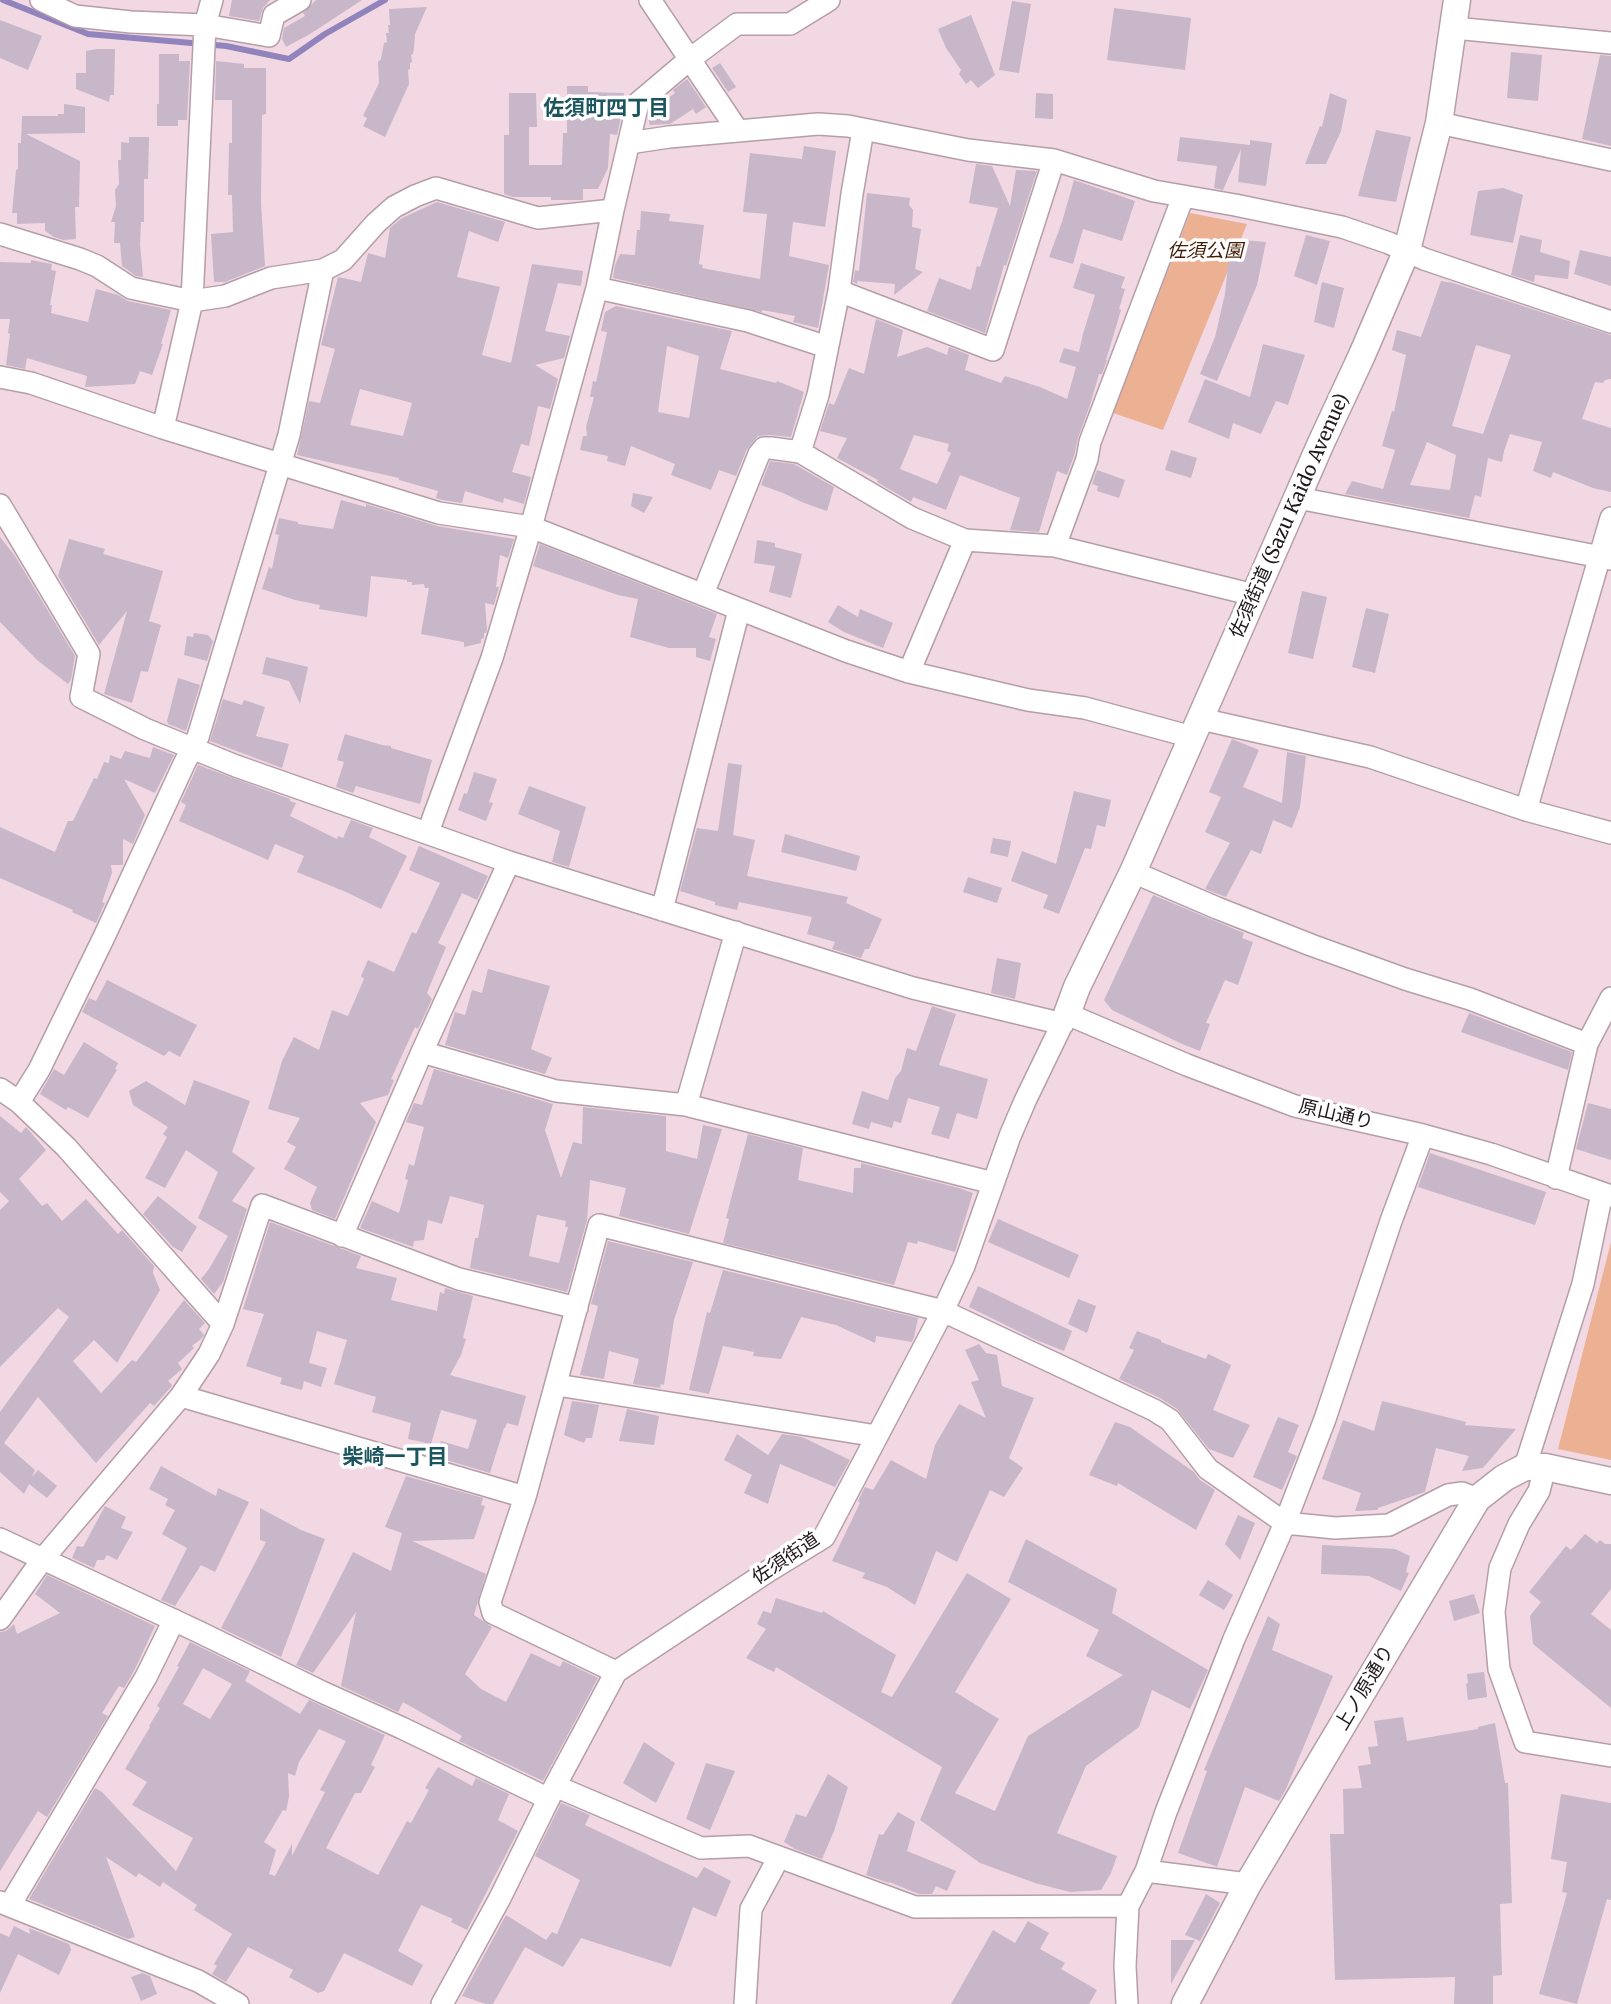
<!DOCTYPE html>
<html>
<head>
<meta charset="utf-8">
<style>
	body { margin:0 }
	canvas { display:block; background:#f1d8e3 }
</style>
</head>
<body>
<canvas width="1611" height="2004"></canvas>
<script>
const g = document.querySelector('canvas').getContext('2d');
g.lineJoin = 'round';
function fillPath(path, color) { g.fillStyle = color; g.fill(path, 'evenodd'); }
const toPath = rows => new Path2D(rows.map(r => 'M' + r).join(''));
function strokePath(path, color, width, dash) { g.strokeStyle = color; g.lineWidth = width; g.lineCap = dash ? 'butt' : 'round'; g.setLineDash(dash || []); g.stroke(path); }
function write(font, color, halo, rows, align = 'center') {
  g.font = font + ' Merriweather,"Noto Sans JP",serif'; g.lineWidth = 7; g.setLineDash([]); g.textBaseline = 'middle'; g.strokeStyle = halo; g.fillStyle = color; for (const [text, x, y, turn = 0] of rows) {
    g.save(); g.translate(x, y); g.rotate((+turn || 0) * Math.PI / 180); g.textAlign = isNaN(turn) ? turn : align; if (halo) g.strokeText(text, 0, 0); g.fillText(text, 0, 0); g.restore();
  }
}
const green = toPath([
	[1190,213,1247,224,1163,430,1113,413],
	[1611,1242,1611,1460,1558,1449]
]);
const stream = toPath([
	[3,0,88,34,226,46,289,59,325,34,385,0]
]);
const building = toPath([
	[232,0,270,0,263,8,259,21,229,16],
	[316,0,362,0,310,34,286,47,282,39,284,28,305,16,303,13],
	[1012,1,1031,4,1019,73,999,70],
	[427,7,415,34,414,48,413,54,411,55,412,62,410,63,410,69,408,70,409,84,385,137,363,126,367,118,363,116,379,83,378,62,381,59,384,43,387,42,386,33,389,33,388,25,390,25,389,9],
	[1114,8,1191,18,1185,70,1107,60],
	[971,15,995,75,978,88,971,80,966,84,959,74,961,70,946,48,938,29],
	[0,20,42,36,28,70,0,58],
	[97,49,115,49,114,95,110,95,109,102,76,89,76,73,86,73,86,51],
	[1511,52,1542,55,1538,101,1507,98],
	[159,54,179,54,179,61,190,61,187,120,178,120,178,126,157,126,157,104,159,104],
	[1600,55,1611,56,1611,146,1582,139],
	[216,61,244,64,244,68,266,68,266,114,262,115,261,203,265,266,225,282,214,282,211,234,233,232,232,195,228,195,229,143,232,143,232,100,215,100],
	[720,63,736,87,728,92,712,68],
	[687,79,706,107,696,114,693,109,670,124,650,125,648,118,650,110,675,93,673,90],
	[567,86,588,86,588,92,624,93,622,113,617,135,610,134,608,168,598,189,583,189,583,200,551,200,551,197,513,197,504,194,504,135,509,135,509,93,536,93,537,127,529,127,529,165,562,165,563,133,567,133],
	[1036,93,1053,94,1053,119,1035,118],
	[1330,93,1347,100,1341,131,1326,164,1305,164,1320,126,1322,127],
	[64,104,85,107,85,133,26,134,80,161,79,207,75,207,76,239,63,240,54,237,45,231,45,223,17,224,17,213,12,213,16,170,18,169,18,143,21,143,22,116,58,116,58,114,64,114],
	[1376,130,1411,137,1396,202,1358,196],
	[129,137,149,137,148,179,144,179,144,222,141,222,140,244,143,277,136,276,122,266,120,243,114,243,115,222,111,222,116,206,115,190,119,184,118,160,121,160,121,142,129,143],
	[1180,137,1250,145,1250,140,1272,143,1266,186,1238,182,1241,149,1223,190,1214,188,1217,166,1177,161],
	[804,146,836,151,825,227,793,222,789,256,829,265,818,328,793,322,795,316,762,310,762,312,613,278,615,265,620,254,635,255,637,230,640,230,641,211,670,214,669,221,704,225,699,264,703,265,702,268,760,279,767,214,743,212,750,153,802,159],
	[976,164,992,166,1010,206,1016,170,1037,171,1006,266,1004,265,985,333,927,311,939,278,971,290,977,266,980,267,998,208,969,203],
	[1074,180,1135,201,1122,241,1083,229,1073,264,1049,257,1062,222],
	[1503,188,1523,195,1513,243,1470,235,1478,191],
	[867,193,910,198,909,205,913,210,912,227,921,229,915,269,923,272,894,295,895,284,858,281,858,279,857,284,853,282,855,270,859,271],
	[437,202,505,222,498,242,469,231,457,277,500,287,482,355,511,363,532,264,583,271,581,286,558,283,545,331,570,336,564,358,535,365,558,379,550,409,538,406,529,446,521,444,512,472,531,477,524,504,504,498,503,503,465,491,462,503,442,500,436,498,438,491,399,480,399,478,297,455,309,401,320,403,335,349,321,345,338,277,361,282,368,253,385,258,390,228,402,218],
	[360,389,412,403,403,436,350,425],
	[1306,235,1330,241,1317,285,1294,276],
	[1520,235,1542,240,1540,252,1570,261,1568,279,1535,275,1534,282,1511,275],
	[1231,239,1266,242,1257,285,1217,381,1200,374,1215,337,1225,294],
	[1580,250,1611,257,1611,286,1574,274],
	[31,260,52,264,51,270,56,271,50,305,52,305,51,313,88,322,96,289,118,295,128,301,171,310,161,344,163,344,152,375,140,371,135,384,85,387,87,376,27,358,25,369,6,365,10,334,8,333,10,319,0,319,0,262,31,263],
	[1081,263,1125,277,1121,288,1125,289,1119,309,1121,310,1106,360,1107,360,1102,374,1099,374,1090,405,1078,438,1074,456,1067,475,1057,471,1039,532,1010,530,1020,498,960,475,946,510,913,497,911,502,877,482,878,480,837,458,847,438,820,431,829,403,834,405,849,368,864,374,876,319,903,330,897,357,927,347,947,355,949,347,969,355,965,370,1001,383,1005,376,1040,387,1067,399,1076,367,1059,362,1064,348,1079,352,1083,334,1095,295,1073,288],
	[914,435,949,444,947,451,951,453,937,484,900,469],
	[1441,281,1453,283,1611,335,1611,379,1605,380,1603,383,1595,382,1582,419,1611,428,1611,492,1593,488,1553,472,1551,478,1533,471,1542,442,1510,434,1504,451,1502,462,1488,458,1481,497,1475,495,1469,518,1345,494,1352,481,1383,489,1395,450,1382,446,1392,411,1394,412,1406,355,1392,350,1397,330,1421,337],
	[1476,345,1511,355,1483,434,1452,426],
	[1427,442,1456,455,1450,490,1410,485],
	[1322,282,1344,288,1334,328,1314,322],
	[616,306,732,331,720,369,776,383,777,381,804,392,791,437,771,435,758,436,747,449,736,476,719,470,711,490,671,475,675,464,631,446,625,466,607,461,608,456,580,450,583,436,587,436,586,427,594,397,590,397,593,381,596,382,607,332,601,331,605,312],
	[667,346,699,356,689,418,658,412],
	[1263,344,1305,355,1288,405,1276,401,1261,434,1233,423,1229,439,1188,422,1205,379,1250,397],
	[1171,450,1197,458,1191,478,1165,470],
	[770,461,794,464,834,487,827,511,804,503,783,493,761,485],
	[1097,470,1125,480,1119,498,1097,491,1098,486,1092,484],
	[633,493,653,497,644,513,631,506],
	[341,500,366,507,366,504,437,526,514,539,508,558,500,555,496,587,499,587,494,605,485,603,487,630,486,633,484,633,484,638,481,639,481,643,464,647,464,642,421,634,429,588,425,588,424,584,412,585,412,582,407,582,407,580,371,576,367,617,319,609,320,605,295,600,262,589,269,567,272,569,279,535,275,534,279,518,298,522,298,524,333,529],
	[0,537,15,556,75,656,71,680,68,684,37,660,0,622],
	[69,539,105,549,103,554,163,571,149,621,161,625,148,672,141,671,132,703,104,694,127,611,99,645,58,576],
	[757,540,775,543,775,547,802,554,791,598,769,592,775,566,754,563],
	[540,544,717,614,709,637,716,639,710,661,696,657,696,648,669,648,630,637,638,599,618,595,533,566],
	[1302,591,1327,597,1313,659,1288,653],
	[838,605,858,617,860,609,893,623,883,648,844,632,828,622],
	[1366,608,1389,614,1375,673,1352,667],
	[194,633,208,635,213,641,207,661,184,655,187,636,193,637],
	[266,657,308,667,300,704,289,681,262,674],
	[178,678,200,685,186,731,168,724,167,721],
	[223,699,242,705,244,700,265,707,256,736,289,744,282,768,210,741],
	[345,734,382,745,391,746,391,748,432,760,420,804,356,786,353,793,336,787,344,762,337,760],
	[1232,739,1259,750,1243,787,1282,803,1287,752,1306,756,1300,807,1292,828,1273,820,1261,854,1251,850,1226,897,1205,889,1230,843,1205,832,1221,797,1209,792],
	[153,747,174,755,155,793,124,779,145,815,133,844,123,839,123,865,111,865,112,873,102,902,105,903,96,923,72,912,73,910,0,878,0,827,55,852,68,821,73,821,94,778,97,779,104,762,109,763,110,755,121,759,125,751,150,758],
	[728,763,742,765,733,835,755,840,747,876,848,897,846,903,882,919,869,949,865,949,861,958,832,949,835,942,807,934,812,917,739,902,737,910,715,905,715,902,680,891,697,828,718,831],
	[198,765,290,799,290,801,296,803,290,816,337,839,338,836,343,838,351,820,373,828,369,837,407,856,381,909,346,892,297,872,304,856,275,844,268,860,179,821,186,805,181,802],
	[474,772,497,779,489,802,493,803,486,821,458,810,464,793,467,794],
	[529,786,586,807,569,867,552,862,560,831,518,814],
	[1074,791,1111,800,1105,827,1097,825,1091,849,1085,848,1059,914,1043,908,1048,895,1011,881,1022,851,1056,864],
	[785,834,860,856,856,871,781,852],
	[993,838,1011,841,1008,857,990,853],
	[419,846,488,876,477,900,462,893,438,943,446,947,427,993,432,999,418,1029,415,1027,391,1079,394,1080,388,1095,360,1103,376,1122,335,1219,312,1210,310,1203,317,1187,284,1169,296,1147,287,1142,300,1118,268,1109,282,1061,294,1037,319,1050,332,1010,348,1016,364,979,361,976,368,960,394,972,412,932,416,934,440,883,409,870],
	[968,877,1002,888,997,903,963,892],
	[1153,895,1244,933,1242,938,1253,942,1238,985,1225,980,1206,1023,1210,1024,1200,1051,1182,1044,1112,1010,1104,1000],
	[997,958,1021,963,1015,999,991,993],
	[488,969,550,986,531,1049,552,1058,545,1074,445,1045,455,1012,465,1015,472,990,482,993],
	[107,980,197,1025,180,1057,169,1051,164,1056,82,1012,89,998,96,1001],
	[932,1006,956,1014,939,1065,988,1079,977,1119,957,1113,949,1139,931,1134,940,1107,908,1098,901,1123,894,1121,892,1128,871,1122,869,1129,852,1124,862,1091,888,1100,895,1078,901,1071,907,1048,916,1051],
	[1469,1013,1572,1052,1568,1070,1461,1032],
	[84,1042,118,1063,115,1069,117,1070,88,1118,68,1107,66,1110,40,1094,54,1069,64,1075],
	[434,1069,553,1104,545,1130,561,1178,573,1142,582,1144,583,1107,666,1116,666,1151,697,1159,703,1125,722,1129,689,1234,619,1216,626,1188,590,1180,587,1220,567,1292,470,1268,475,1238,478,1238,484,1205,450,1196,442,1224,428,1220,424,1240,414,1241,413,1247,360,1228,372,1201,399,1213,408,1180,405,1179,409,1164,414,1166,424,1127,406,1122,414,1103,422,1105],
	[537,1215,566,1221,565,1227,568,1227,559,1263,529,1256],
	[194,1080,250,1101,232,1152,255,1168,232,1201,247,1209,223,1282,214,1294,201,1279,209,1269,228,1236,198,1218,218,1172,186,1150,165,1188,145,1178,167,1137,163,1134,168,1127,133,1105,129,1091,146,1081,185,1105],
	[1588,1103,1611,1109,1611,1160,1576,1149],
	[0,1116,21,1133,26,1127,46,1150,19,1179,42,1206,47,1203,62,1221,86,1199,118,1234,122,1230,154,1266,153,1273,160,1290,117,1363,94,1340,73,1361,101,1393,132,1360,136,1362,184,1300,205,1323,199,1329,204,1335,202,1338,192,1346,194,1348,178,1363,182,1369,168,1381,172,1385,171,1387,154,1406,150,1403,96,1463,38,1397,4,1443,35,1470,32,1477,38,1470,57,1486,47,1498,29,1484,24,1494,0,1472,0,1412,69,1317,58,1308,0,1367,0,1210,9,1201,0,1192],
	[748,1134,803,1148,798,1180,853,1193,854,1168,861,1168,861,1163,959,1188,973,1193,955,1252,918,1241,917,1244,908,1242,894,1285,723,1243,729,1219,726,1218],
	[1430,1153,1546,1192,1535,1225,1418,1187],
	[158,1196,197,1227,182,1252,173,1247,143,1214],
	[998,1219,1079,1255,1069,1278,988,1242],
	[270,1222,361,1256,356,1268,397,1278,391,1300,437,1311,440,1292,444,1294,445,1288,473,1296,463,1338,466,1339,461,1355,450,1375,526,1396,518,1426,507,1423,505,1428,504,1428,490,1473,436,1457,441,1441,468,1449,477,1420,441,1410,431,1444,408,1439,411,1423,372,1412,376,1397,334,1384,347,1340,317,1331,309,1363,327,1368,321,1387,304,1381,302,1390,280,1384,282,1378,246,1366,264,1314,243,1309],
	[608,1241,693,1262,674,1320,664,1385,661,1384,660,1388,633,1384,639,1359,609,1351,604,1379,580,1375,598,1306,591,1304],
	[723,1270,918,1318,914,1337,912,1342,876,1336,875,1343,836,1325,801,1317,781,1359,753,1356,754,1352,723,1346,709,1394,689,1390,707,1312,710,1313],
	[978,1286,1072,1331,1064,1351,1036,1340,969,1307],
	[1078,1299,1096,1306,1087,1333,1068,1324],
	[1137,1331,1161,1340,1161,1342,1206,1359,1208,1354,1231,1365,1213,1410,1250,1425,1233,1458,1209,1449,1177,1409,1160,1398,1119,1379,1134,1350,1129,1348],
	[979,1344,986,1353,997,1355,1002,1386,1034,1398,1009,1458,1023,1468,1004,1497,990,1490,957,1562,936,1551,915,1605,887,1587,862,1578,865,1573,832,1561,860,1503,858,1501,865,1487,873,1490,891,1460,926,1479,935,1445,959,1404,986,1418,971,1382,979,1380,965,1350],
	[572,1401,599,1405,592,1438,586,1438,584,1443,564,1435],
	[1382,1401,1466,1422,1465,1425,1516,1429,1483,1468,1462,1471,1469,1456,1436,1448,1425,1492,1378,1508,1378,1510,1355,1511,1361,1493,1322,1479,1343,1420,1374,1431],
	[627,1409,659,1416,654,1445,619,1441],
	[1278,1417,1299,1425,1288,1452,1297,1456,1282,1490,1253,1477],
	[1115,1422,1130,1427,1194,1472,1200,1480,1215,1490,1196,1530,1118,1483,1117,1486,1089,1475],
	[737,1434,768,1455,782,1434,802,1437,850,1460,835,1487,780,1464,768,1504,744,1493,752,1475,724,1460],
	[161,1466,216,1496,218,1488,249,1502,215,1572,201,1565,175,1606,161,1600,187,1548,162,1534,175,1510,165,1505,168,1499,149,1489],
	[406,1476,483,1498,481,1505,485,1506,474,1539,412,1541,486,1574,474,1615,492,1627,465,1674,481,1689,506,1702,531,1653,560,1667,563,1661,598,1678,543,1781,459,1741,462,1736,403,1702,398,1712,341,1686,356,1612,313,1673,296,1665,353,1552,391,1571,402,1533,385,1527],
	[105,1506,126,1517,121,1528,133,1532,117,1560,107,1555,104,1560,97,1560,94,1568,72,1558,77,1546,83,1547],
	[260,1508,301,1530,325,1539,281,1657,221,1628,266,1542,260,1540],
	[1238,1515,1255,1523,1240,1560,1225,1544],
	[1585,1534,1597,1543,1600,1540,1605,1544,1611,1544,1611,1589,1591,1614,1611,1630,1611,1708,1533,1644,1530,1616,1541,1602,1529,1592,1566,1546,1571,1550],
	[1026,1539,1117,1589,1112,1613,1208,1670,1190,1709,1152,1690,1139,1727,1086,1766,1057,1833,1117,1856,1111,1873,1101,1890,1070,1892,1035,1883,980,1863,920,1820,942,1767,776,1667,774,1672,746,1658,766,1629,757,1624,763,1611,771,1613,776,1598,822,1613,823,1611,896,1655,881,1692,892,1697,967,1573,1011,1599,955,1692,999,1719,955,1793,995,1811,1028,1736,1123,1675,1086,1656,1099,1630,1008,1582],
	[1322,1545,1395,1549,1410,1556,1406,1572,1409,1573,1401,1591,1369,1576,1321,1574],
	[47,1575,155,1626,134,1671,124,1688,119,1686,102,1713,108,1716,47,1817,38,1811,0,1871,0,1632,6,1631,14,1624,17,1634,60,1613,35,1594],
	[1208,1580,1233,1595,1224,1610,1199,1595],
	[1474,1594,1480,1613,1454,1621,1449,1601],
	[1268,1616,1280,1624,1272,1650,1333,1676,1286,1789,1279,1801,1245,1787,1217,1867,1215,1866,1178,1853,1207,1771,1204,1770],
	[190,1642,250,1671,245,1681,300,1714,309,1700,385,1735,371,1765,375,1767,361,1793,355,1793,326,1848,378,1875,407,1821,411,1823,429,1790,425,1788,438,1767,472,1786,476,1778,509,1794,498,1820,518,1831,467,1930,451,1922,453,1919,421,1905,398,1951,423,1965,412,1986,344,1953,324,1991,318,1993,289,1977,293,1970,248,1947,226,1982,212,1974,217,1966,214,1964,232,1934,194,1910,197,1905,163,1882,160,1887,139,1873,136,1877,106,1857,135,1937,128,1939,29,1899,95,1788,102,1792,176,1871,193,1838,132,1805,147,1782,125,1769,150,1727,149,1726,160,1708,157,1706,179,1667,177,1666],
	[203,1668,232,1684,210,1719,183,1704],
	[319,1729,346,1741,320,1790,325,1792,292,1856,292,1844,275,1876,269,1874,276,1850,264,1842,283,1810,286,1811,289,1797,288,1773,295,1776,299,1762],
	[1484,1672,1487,1697,1468,1700,1466,1684,1468,1683,1467,1674],
	[1403,1717,1407,1741,1478,1729,1478,1727,1495,1723,1505,1783,1508,1783,1512,1903,1500,1904,1502,1975,1493,1976,1493,2004,1454,2004,1455,1977,1335,1980,1330,1834,1344,1834,1343,1789,1362,1788,1358,1766,1371,1764,1368,1747,1378,1746,1374,1721],
	[644,1742,675,1763,656,1803,623,1783],
	[706,1763,735,1771,710,1830,686,1819],
	[828,1774,848,1787,834,1831,822,1859,795,1849,784,1842,796,1814,806,1817],
	[1561,1794,1611,1803,1611,1900,1607,1899,1577,2004,1539,1994,1567,1893,1562,1892,1567,1862,1551,1859],
	[561,1803,590,1815,585,1825,697,1878,704,1867,731,1881,716,1917,693,1907,671,1967,581,1938,563,1967,525,1947,493,2004,486,2004,462,1996,506,1915,546,1940,552,1932,557,1934,580,1880,535,1856],
	[898,1812,915,1822,907,1851,956,1871,947,1891,936,1886,932,1894,919,1894,889,1882,889,1883,866,1875,879,1834,883,1835],
	[1206,1894,1220,1903,1200,1941,1185,1935],
	[1028,1921,1049,1933,1040,1949,1065,1963,1061,1969,1097,1990,1089,2004,951,2004,993,1930,1015,1943],
	[14,1926,30,1934,29,1928,69,1944,71,1950,59,1975,18,1954,0,1993,0,1933,9,1937],
	[1171,1940,1195,1940,1171,1984],
	[142,1973,150,1976,157,1994,141,2001,131,1977]
]);
const minor = toPath([
	[41,0,75,16,131,22,205,25,269,36,274,15,300,0],
	[650,0,738,131],
	[1454,28,1611,43],
	[1439,123,1611,160],
	[629,143,669,137,818,124,848,126,968,150,1054,160,1154,191,1235,205,1342,227,1389,243,1424,259,1611,322],
	[0,234,80,259,97,266,131,288,192,301,225,296,271,278,323,270,343,260,376,223,394,207,415,196,436,188,538,218,613,210],
	[597,288,748,321,827,347],
	[839,291,993,350,1054,160],
	[0,377,31,383,163,428,439,513,531,527,846,651,909,672,1028,700,1085,708,1192,737],
	[163,428,192,301,205,25,212,0],
	[800,452,818,395,839,291,852,194,863,130],
	[1298,498,1611,559],
	[0,505,89,654,81,697,145,729,236,766,509,862,913,988,1063,1024],
	[1055,546,1087,459,1090,442,1183,197],
	[703,594,759,454,764,448,771,448,800,452,912,518,965,540,1055,546,1254,595],
	[909,672,965,540],
	[1201,719,1370,757,1526,810,1611,833],
	[1526,810,1611,518],
	[428,832,492,658,531,527,597,288,613,210,638,103,690,59,737,24,790,24,829,0],
	[1133,872,1217,908,1311,945,1405,979,1470,999,1587,1044],
	[662,910,739,610],
	[422,1052,556,1091,686,1105,993,1183],
	[0,1089,19,1102,66,1147,223,1324],
	[19,1102,39,1070,104,937,184,764,198,737,289,435,323,270],
	[686,1105,736,932],
	[1556,1178,1587,1044,1611,998],
	[342,1236,422,1052,509,862],
	[557,1385,877,1436],
	[181,1396,525,1497],
	[1525,1467,1583,1284,1602,1193],
	[1545,1467,1539,1491,1519,1524,1500,1568,1494,1612,1499,1669,1525,1742,1611,1756],
	[0,1539,197,1631,322,1692,402,1728,549,1799],
	[0,1619,42,1560,181,1396,209,1354,223,1324,262,1205,459,1279,577,1308],
	[616,1672,493,1613,490,1602,525,1497,599,1225,943,1311,1154,1410,1170,1420,1208,1469,1285,1523,1335,1528,1389,1525,1448,1495,1462,1493,1477,1499],
	[555,1786,701,1848,749,1846,915,1907,1128,1906],
	[1146,1871,1248,1884],
	[0,1902,198,1981,238,2004],
	[10,1905,146,1677,174,1620],
	[442,2004,500,1898,555,1786,616,1672,770,1570,824,1537,943,1311,964,1266,1010,1136,1025,1101,1067,1014,1187,1065,1295,1106,1423,1135,1491,1154,1611,1196],
	[745,2004,751,1909,779,1857],
	[1127,2004,1125,1966,1128,1906,1146,1871,1166,1812,1234,1639,1285,1523,1325,1419,1391,1221,1423,1135]
]);
const tertiary = toPath([
	[1067,1014,1077,987,1133,872,1321,443,1362,355,1407,250,1439,123,1457,0],
	[1185,2004,1248,1884,1477,1499,1504,1478,1525,1467,1545,1467,1611,1481]
]);
const parkNames = [
	["佐須公園",1205,252]
];
const streetNames = [
	["佐須街道 (Sazu Kaido Avenue)",1290,516,-66],
	["原山通り",1336,1115,13],
	["佐須街道",786,1559,-34],
	["上ノ原通り",1365,1688,-59]
];
const neighbourhoodNames = [
	["佐須町四丁目",606,109],
	["柴崎一丁目",395,1458]
];
fillPath(green, '#ecb093');
strokePath(stream, '#9184bc', 6);
fillPath(building, '#c7b7c9');
strokePath(minor, '#b69ea8', 24);
strokePath(tertiary, '#b69ea8', 29);
strokePath(minor, '#fff', 21);
strokePath(tertiary, '#fff', 26);
write('italic 19px', '#431c06', '#fff', parkNames);
write('19px', '#20181c', '#fff', streetNames);
write('bold 21px', '#1c555e', '#fff', neighbourhoodNames);
</script>
</body>
</html>
